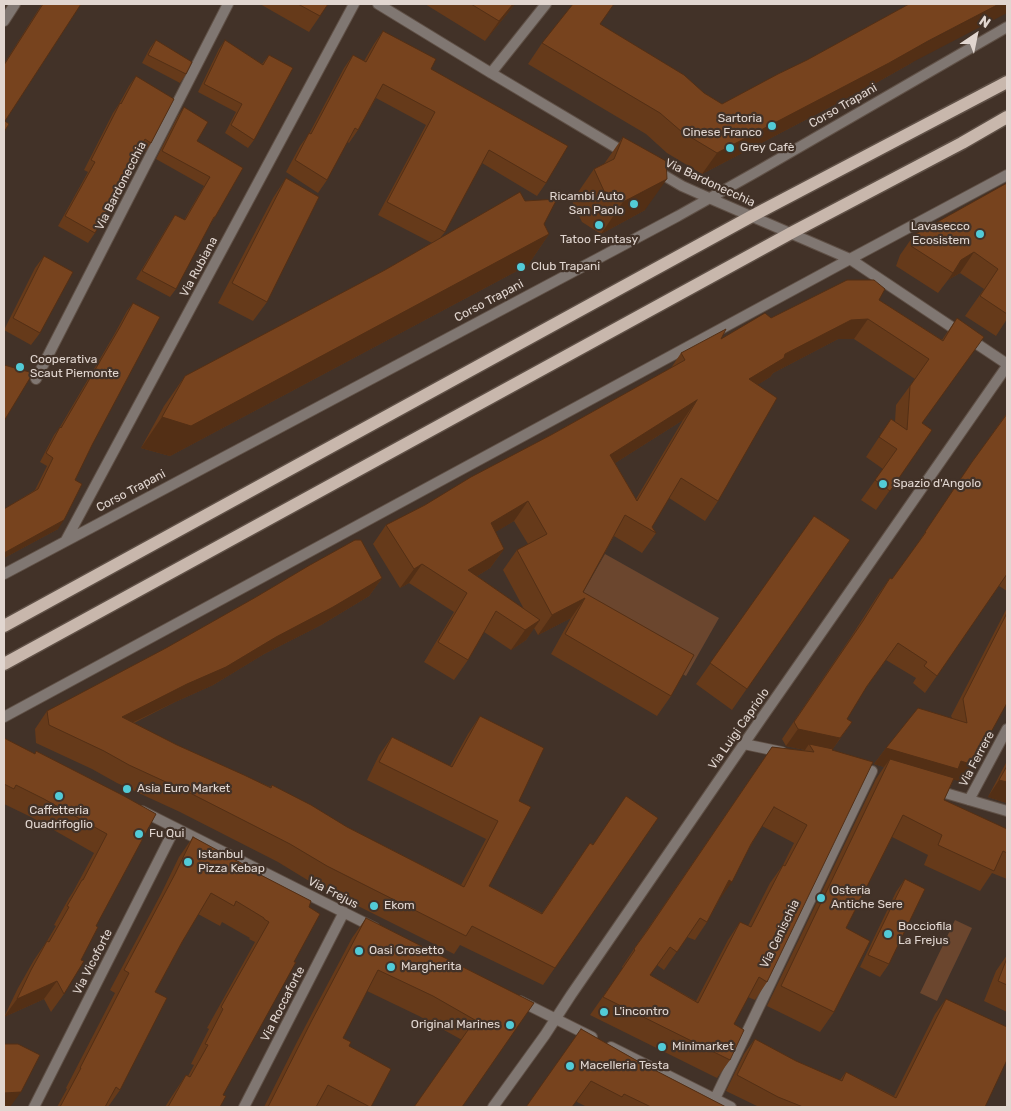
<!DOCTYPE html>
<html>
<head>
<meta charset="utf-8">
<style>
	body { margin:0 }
	#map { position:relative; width:1011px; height:1111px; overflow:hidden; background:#423228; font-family:Rubik,sans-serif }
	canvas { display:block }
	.frame { position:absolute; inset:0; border:5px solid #e1d6d0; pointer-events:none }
	.north { position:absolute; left:951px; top:10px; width:50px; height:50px; -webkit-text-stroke:4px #423228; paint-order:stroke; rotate:34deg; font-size:14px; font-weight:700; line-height:20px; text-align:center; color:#e1d6d0 }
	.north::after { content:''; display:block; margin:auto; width:18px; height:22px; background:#e1d6d0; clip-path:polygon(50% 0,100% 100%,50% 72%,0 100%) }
</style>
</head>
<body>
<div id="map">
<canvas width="1011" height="1111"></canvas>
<div class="frame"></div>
<div class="north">N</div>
</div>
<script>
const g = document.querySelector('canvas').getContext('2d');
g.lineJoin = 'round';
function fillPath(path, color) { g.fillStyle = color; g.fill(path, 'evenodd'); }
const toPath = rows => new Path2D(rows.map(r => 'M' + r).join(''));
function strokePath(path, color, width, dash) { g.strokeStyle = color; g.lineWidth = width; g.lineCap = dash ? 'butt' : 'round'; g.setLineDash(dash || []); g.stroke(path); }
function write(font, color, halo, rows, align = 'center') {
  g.font = font + ' Rubik,sans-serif'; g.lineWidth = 4.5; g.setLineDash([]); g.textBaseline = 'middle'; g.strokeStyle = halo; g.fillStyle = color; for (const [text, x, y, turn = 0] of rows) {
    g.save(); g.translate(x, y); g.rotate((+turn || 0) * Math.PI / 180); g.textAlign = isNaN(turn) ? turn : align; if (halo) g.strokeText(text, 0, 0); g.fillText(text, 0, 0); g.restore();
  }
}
const green = toPath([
	[605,554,719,618,686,676,572,612],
	[955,920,972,928,937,1001,920,993]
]);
const minor = toPath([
	[378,4,491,73,627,154],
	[4,21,15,4],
	[491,73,546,4],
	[655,170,682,186,709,198,850,259,1007,364],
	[36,379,228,4],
	[66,540,354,4],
	[4,574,678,216,758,171,1007,27],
	[4,717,850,259,1007,175],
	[744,744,782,752],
	[935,790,1007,811],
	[969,800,1007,729],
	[142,811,375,928],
	[520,1001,592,1037],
	[611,1047,731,1107],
	[34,1107,175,828],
	[244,1107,344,912],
	[493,1107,545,1035,571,995,761,719,1007,366],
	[711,1107,872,771]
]);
const primary = toPath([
	[4,626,752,216,1007,82],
	[4,664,791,233,962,143,1007,117]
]);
const wall = toPath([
	[42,4,81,4,5,121,4,132,4,64],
	[260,4,328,4,320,16,309,32],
	[425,4,515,4,485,41],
	[600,24,704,93,722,104,913,62,874,84,702,174,667,153,646,134,528,64,542,43],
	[383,31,431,69,546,183,537,196,482,163,445,232,440,238,525,201,544,224,549,234,528,265,170,456,141,448,164,406,185,376,385,270,432,243,378,215,426,125,376,98,358,130,349,143,347,141,327,180,318,193,286,172,300,146,309,134,344,68,353,55,364,61,374,44],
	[156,40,186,74,180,83,142,63,150,48],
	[225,40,262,64,269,55,254,140,248,148,225,133,236,112,198,92,219,49],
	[136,76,151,143,144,153,140,150,95,233,88,243,58,226,88,172,84,170,113,113,119,104,129,86],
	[184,107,197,141,243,168,215,217,210,224,176,289,170,297,136,279,169,224,175,215,184,220,204,186,156,159,178,116],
	[623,137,645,210,601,234,582,222,572,201,594,169,604,164],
	[286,178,267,302,253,321,218,303,273,198],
	[1007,183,1007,319,996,336,965,316,984,289,960,273,948,280,938,293,896,266,900,255,914,235],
	[44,256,40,333,31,345,4,330,35,268],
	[879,300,942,340,957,318,922,423,932,430,876,510,861,500,883,469,866,457,891,419,895,422,896,405,915,379,854,339,838,339,773,373,770,377,757,385,718,501,705,521,669,498,652,527,656,533,642,553,614,536,583,592,671,696,657,716,551,654,571,618,538,635,534,628,526,640,511,650,484,632,468,660,454,680,424,662,454,612,409,583,400,588,373,544,386,525,425,505,671,368,681,353,721,339,771,318],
	[683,420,636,499,615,463],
	[514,521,528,544,517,550,503,570,524,609,477,576,490,568,504,549,495,532],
	[133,303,92,445,75,480,58,529,4,558,4,509,35,490,47,466,40,462,54,435,60,427,114,335,127,311],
	[1007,413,1007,591,999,586,925,693,913,683,916,678,886,660,865,689,847,719,852,722,832,750,767,982,755,1000,748,997,734,1024,730,1060,717,1078,590,1015,623,968,622,967,634,949,772,747,804,751,805,750,786,746,782,739,851,637,878,595,890,578,892,579,914,549,961,478],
	[762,826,794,843,783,865,770,883,748,926,740,922,728,940,696,1001,650,975,657,965,664,970,687,937,695,940,707,922,719,900],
	[814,516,850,540,732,710,696,684],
	[382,578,369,596,321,625,264,654,213,685,175,702,134,723,177,745,270,787,272,785,347,827,461,885,486,839,367,780,379,755,392,737,450,766,468,734,480,716,519,801,489,886,542,913,590,843,593,844,658,818,543,985,460,945,454,954,314,884,278,862,180,812,117,783,92,769,36,743,35,729,47,711],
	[1007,608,1007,703,973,765,961,782,954,779,944,800,1007,829,1007,879,992,873,980,891,924,865,928,855,892,837,846,928,834,1012,820,1032,767,1006,876,779,884,767,874,764,886,748,952,718,951,716],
	[4,738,35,754,36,751,124,796,96,926,64,994,51,1012,44,999,4,1017,18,988,34,960,47,941,56,926,54,925,69,898,73,892,94,853,31,817,4,804],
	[1007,761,1007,803,988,797],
	[193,837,253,871,311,901,223,1095,220,1107,165,1107,172,1096,186,1075,188,1076,194,1065,191,1064,209,1029,207,1028,255,942,249,939,250,938,222,922,220,926,198,914,182,942,155,992,120,1090,108,1107,57,1107,67,1089,66,1088,115,993,110,990,161,894,179,857],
	[905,879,889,964,880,977,860,967,896,892],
	[366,918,534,1003,462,1040,419,1016,367,991,343,1038,349,1046,371,1107,318,1107,316,1106,316,1107,264,1107,297,1042,352,938],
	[1007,955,1007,1012,984,1001,996,971],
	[946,999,985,1107,759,1107,726,1091,744,1054,755,1039,796,1061,840,1080,846,1072,894,1096,935,1014],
	[581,1029,641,1063,726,1107,587,1107,577,1102]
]);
const shadedWall = toPath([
	[513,4,515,4,485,41,499,21],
	[999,4,1007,4,1007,13,913,62,874,84,702,174,717,153],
	[667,179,645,210,601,234,623,202],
	[549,234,528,265,170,456,141,448,162,417],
	[974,252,960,273,948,280,961,260],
	[868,319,854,339,838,339,773,373,770,377,735,399,749,379,785,354,851,320],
	[697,400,683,420,596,475,610,455],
	[528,501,514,521,477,543,491,523],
	[64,520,58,529,4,558,4,553],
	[504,549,490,568,459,587,468,570],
	[422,564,409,583,400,588,414,569],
	[382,578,369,596,321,625,264,654,213,685,175,702,109,734,122,717,276,637],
	[585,598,571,618,538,635,552,615],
	[540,620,526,640,511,650,525,630],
	[798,729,840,738,829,755,809,744,805,750,786,746],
	[886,748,961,761,973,765,961,782,890,759,884,767,874,764],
	[999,780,1007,782,1007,803,988,797],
	[729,880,732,882,719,900],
	[57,981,44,999,4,1017,17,999],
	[21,1092,10,1107,4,1107,4,1093]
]);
const building = toPath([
	[43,4,81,4,5,121,9,124,4,132,4,65,43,4],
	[298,4,328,4,320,16,298,4],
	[471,4,513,4,499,21,471,4],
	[573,4,614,4,600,24,684,75,704,93,722,104,778,74,807,60,909,4,999,4,928,41,889,63,717,153,682,132,660,113,542,43,573,4],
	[383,31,436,59,431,69,568,146,546,183,489,150,445,232,387,202,435,112,383,84,358,130,355,128,327,180,295,160,309,133,311,134,353,55,366,62,383,31],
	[156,40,192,62,186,74,148,55,156,40],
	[225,40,263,65,269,55,293,68,254,140,231,125,242,104,204,84,225,40],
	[136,76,174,99,151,143,145,139,95,233,65,216,95,162,91,160,120,103,121,104,136,76],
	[184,107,208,122,197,141,243,168,215,217,214,217,176,289,142,271,175,215,185,220,210,177,162,151,184,107],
	[623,137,666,161,667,179,623,202,604,191,594,169,614,159,623,137],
	[286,178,319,197,267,302,232,283,286,178],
	[1007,183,1007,314,980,296,998,269,974,252,961,260,953,273,911,246,914,235,1007,183],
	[520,192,525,201,557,199,544,224,549,234,191,426,162,417,185,376,385,270,520,192],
	[44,256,73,272,40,333,13,318,44,256],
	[847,280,874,280,885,289,879,300,943,341,957,318,984,337,922,423,932,430,890,491,875,480,897,449,879,437,891,419,907,430,910,386,929,359,868,319,851,320,785,354,784,358,749,379,777,398,718,501,681,478,652,527,656,533,625,515,583,592,694,655,671,696,565,634,585,598,552,615,517,550,547,534,528,501,491,523,504,549,468,570,540,620,525,630,496,611,468,660,438,642,467,593,422,564,414,569,386,525,425,505,471,477,551,435,685,360,681,353,726,329,721,339,765,313,771,318,847,280],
	[697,400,637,501,610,455,697,400],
	[133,303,160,317,92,445,75,480,82,484,64,520,4,553,4,509,38,489,53,458,46,453,60,427,61,428,120,327,133,303],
	[4,365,33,373,4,421,4,365],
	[1007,414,1007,574,937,676,924,666,927,662,898,643,867,686,847,719,852,722,840,738,798,729,794,722,863,621,890,578,892,579,926,532,925,532,972,462,1007,414],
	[814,516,850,540,747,689,710,663,814,516],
	[355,540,361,540,382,578,333,607,276,637,226,667,187,684,122,717,177,745,244,775,271,788,272,785,311,805,347,827,464,887,498,821,379,762,392,737,452,767,480,716,544,748,519,801,531,807,489,886,542,914,590,843,593,845,626,796,658,818,555,968,472,926,466,936,327,866,290,844,192,794,129,765,104,751,49,725,47,711,166,648,256,597,310,565,355,540],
	[1007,613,1007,703,973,765,961,761,958,769,886,748,918,708,967,723,963,699,1007,613],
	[4,738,35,754,36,751,124,796,156,814,96,926,98,927,81,960,84,961,64,994,57,981,17,999,31,970,47,941,49,942,69,907,67,906,82,880,83,880,107,834,44,799,16,785,14,789,4,784,4,738],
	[809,744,833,749,832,750,873,762,767,982,759,977,734,1024,744,1030,730,1060,603,997,635,950,634,949,647,931,772,747,814,752,809,744],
	[774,807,807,825,785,866,783,865,751,927,740,922,698,1003,650,975,670,947,677,952,700,918,707,922,729,880,732,882,751,844,774,807],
	[890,759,954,778,944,800,1007,829,1007,853,1003,851,994,871,938,845,942,835,903,815,846,928,870,941,834,1012,781,986,890,759],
	[1007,766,1007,782,999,780,1007,766],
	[193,837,254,870,253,871,311,901,309,907,320,914,294,962,296,962,223,1095,226,1096,220,1107,168,1107,186,1075,190,1077,208,1045,205,1044,223,1009,221,1007,269,922,264,919,264,918,236,901,234,906,211,893,182,942,155,992,167,998,120,1090,116,1087,105,1107,60,1107,81,1068,80,1068,129,973,124,970,175,874,193,837],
	[905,879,925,889,889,964,868,955,905,879],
	[366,918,534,1003,462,1107,414,1107,475,1020,433,996,378,970,343,1038,351,1042,349,1046,391,1069,371,1107,370,1107,328,1085,316,1107,268,1107,311,1022,366,918],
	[1007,958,1007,985,998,981,1007,958],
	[946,999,1007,1027,1007,1060,985,1107,803,1107,778,1097,737,1075,755,1039,796,1061,842,1081,846,1072,896,1098,946,999],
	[581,1029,641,1063,726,1107,651,1107,624,1094,622,1097,591,1081,572,1107,526,1107,581,1029],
	[4,1044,18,1044,40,1055,21,1092,4,1093,4,1044]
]);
const markers = [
	[772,126,5,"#52cbd7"],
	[730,148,5,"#52cbd7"],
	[634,204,5,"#52cbd7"],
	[599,225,5,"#52cbd7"],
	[980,234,5,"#52cbd7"],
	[521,267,5,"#52cbd7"],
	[20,367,5,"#52cbd7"],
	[883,484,5,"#52cbd7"],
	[127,789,5,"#52cbd7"],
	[59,796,5,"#52cbd7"],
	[139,834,5,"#52cbd7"],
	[188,862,5,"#52cbd7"],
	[821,898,5,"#52cbd7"],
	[374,906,5,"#52cbd7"],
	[888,934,5,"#52cbd7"],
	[359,951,5,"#52cbd7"],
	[391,967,5,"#52cbd7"],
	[604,1012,5,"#52cbd7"],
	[510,1025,5,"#52cbd7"],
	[662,1047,5,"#52cbd7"],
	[570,1066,5,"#52cbd7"]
];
const streetNames = [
	["Corso Trapani",843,106,-30],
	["Via Bardonecchia",710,183,25],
	["Via Bardonecchia",121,186,-63],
	["Via Rubiana",199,267,-62],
	["Corso Trapani",489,301,-28],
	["Corso Trapani",131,491,-28],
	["Via Luigi Capriolo",739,729,-55],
	["Via Ferrere",977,759,-62],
	["Via Frejus",333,893,27],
	["Via Cenischia",780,934,-64],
	["Via Vicoforte",93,962,-63],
	["Via Roccaforte",283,1004,-63]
];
const poiNames = [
	["Sartoria",762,119,"right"],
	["Cinese Franco",762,133,"right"],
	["Grey Cafè",740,148],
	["Ricambi Auto",624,197,"right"],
	["San Paolo",624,211,"right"],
	["Lavasecco",970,227,"right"],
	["Ecosistem",970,241,"right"],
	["Tatoo Fantasy",599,240,"center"],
	["Club Trapani",531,267],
	["Cooperativa",30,360],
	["Scaut Piemonte",30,374],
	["Spazio d'Angolo",893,484],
	["Asia Euro Market",137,789],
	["Caffetteria",59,811,"center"],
	["Quadrifoglio",59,825,"center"],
	["Fu Qui",149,834],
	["Istanbul",198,855],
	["Pizza Kebap",198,869],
	["Osteria",831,891],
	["Antiche Sere",831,905],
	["Ekom",384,906],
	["Bocciofila",898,927],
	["La Frejus",898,941],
	["Oasi Crosetto",369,951],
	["Margherita",401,967],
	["L'incontro",614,1012],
	["Original Marines",500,1025,"right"],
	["Minimarket",672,1047],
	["Macelleria Testa",580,1066]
];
fillPath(green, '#6b462e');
strokePath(minor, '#5f5046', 12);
strokePath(primary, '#5f5046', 15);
strokePath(minor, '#807772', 10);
strokePath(primary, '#c8b7ac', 12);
fillPath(wall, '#663a1a');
fillPath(shadedWall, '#532f15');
fillPath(building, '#77431e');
strokePath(building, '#532f15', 1);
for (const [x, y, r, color] of markers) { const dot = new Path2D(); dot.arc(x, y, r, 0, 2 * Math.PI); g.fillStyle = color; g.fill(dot); strokePath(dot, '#423228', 2); }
write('12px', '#e1d6d0', '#423228', streetNames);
write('12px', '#e1d6d0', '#423228', poiNames, 'left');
</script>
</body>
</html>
